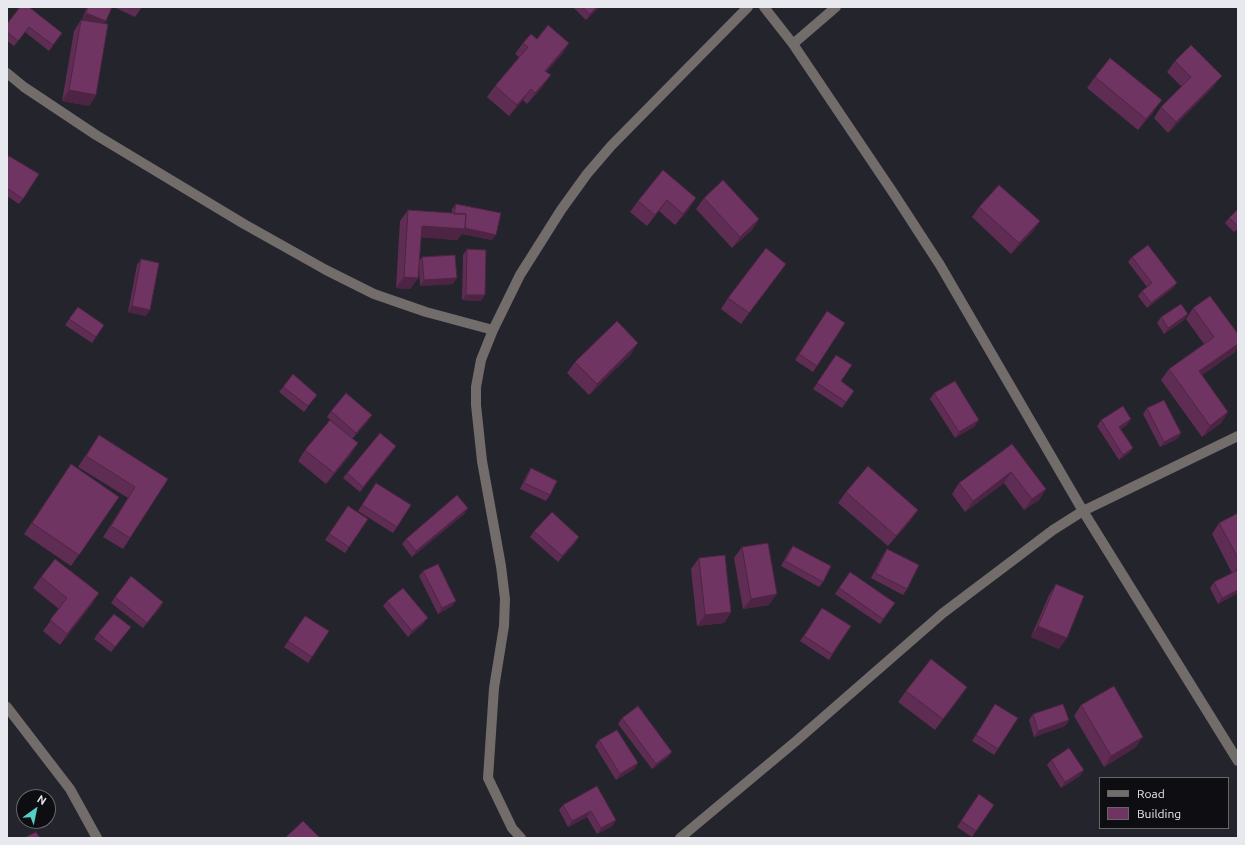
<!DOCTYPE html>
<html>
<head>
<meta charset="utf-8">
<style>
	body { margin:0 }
	#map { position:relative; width:1245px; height:845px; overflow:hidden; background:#24242d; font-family:Ubuntu,sans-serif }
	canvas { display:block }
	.frame { position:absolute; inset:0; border:8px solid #e8e9ef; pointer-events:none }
	.legend { position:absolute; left:1099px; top:777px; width:130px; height:52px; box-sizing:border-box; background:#0e0e12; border:1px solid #65666a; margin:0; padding:5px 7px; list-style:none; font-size:12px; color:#e8e9ef }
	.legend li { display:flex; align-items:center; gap:8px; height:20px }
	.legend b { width:20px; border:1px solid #65666a }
	.north { position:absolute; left:16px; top:789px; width:40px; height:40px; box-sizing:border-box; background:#0e0e12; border:1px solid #65666a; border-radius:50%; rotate:33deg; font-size:11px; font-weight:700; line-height:16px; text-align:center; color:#e8e9ef }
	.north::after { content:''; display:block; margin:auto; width:14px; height:18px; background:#55cec6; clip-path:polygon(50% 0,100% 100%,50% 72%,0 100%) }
</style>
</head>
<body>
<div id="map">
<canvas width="1245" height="845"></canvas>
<div class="frame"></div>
<ul class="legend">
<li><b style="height:5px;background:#726c6a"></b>Road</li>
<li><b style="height:11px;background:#6f3461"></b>Building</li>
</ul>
<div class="north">N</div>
</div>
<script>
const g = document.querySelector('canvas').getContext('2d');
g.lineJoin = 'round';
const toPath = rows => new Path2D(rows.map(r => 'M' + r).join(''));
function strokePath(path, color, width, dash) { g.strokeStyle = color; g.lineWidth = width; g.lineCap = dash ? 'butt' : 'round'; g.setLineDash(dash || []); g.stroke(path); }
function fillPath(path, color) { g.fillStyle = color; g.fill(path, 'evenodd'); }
const minor = toPath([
	[764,7,793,44,894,194,940,265,1083,511,1238,761],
	[793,44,836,7],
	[7,73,24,87,96,135,244,224,326,270,374,294,426,312,493,330],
	[7,707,70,789,97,838],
	[521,838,512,828,488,778,494,688,504,626,505,599,501,566,482,461,476,405,476,387,481,360,493,330,520,275,561,210,587,174,611,146,748,7],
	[680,838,795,742,943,613,1053,530,1083,511,1238,436]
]);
const wall = toPath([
	[20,7,62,33,49,51,25,32,14,46,7,41,7,24],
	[87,7,112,7,106,21,104,24,96,95,89,106,62,101,74,31,81,20,85,20,82,19],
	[114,7,142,7,135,17],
	[573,7,599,7,586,20],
	[537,39,569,43,562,54,546,72,543,86,527,104,523,100,509,116,487,97,495,86,519,57,515,54,523,43],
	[1175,61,1214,86,1168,133,1154,118,1161,107,1182,87,1167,72],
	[1095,77,1154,111,1138,130,1087,88],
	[7,159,23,199,19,204,7,196],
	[663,170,689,209,675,225,659,211,647,226,630,212,638,201],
	[704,198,759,219,752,230,732,248,696,209],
	[456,204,492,240,462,234,457,240,421,237,419,261,422,257,453,284,420,286,419,267,418,278,410,289,396,288,400,221,408,210,452,213,452,209],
	[979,207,1040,221,1032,232,1011,254,972,217],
	[1238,209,1238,229,1234,232,1225,223,1229,218],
	[467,249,481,301,462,300,463,255],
	[1132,257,1177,283,1173,288,1147,308,1138,296,1142,291,1147,287,1128,262],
	[141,259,146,316,128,312,137,265],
	[786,264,741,324,721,309,728,298],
	[78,307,104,325,92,343,65,325],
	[1193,308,1235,352,1202,375,1228,412,1221,423,1202,437,1161,380,1169,369,1204,344,1186,319],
	[823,317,817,366,813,372,795,360],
	[1161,317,1184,320,1164,334,1157,323],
	[631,354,589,395,567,373,575,362],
	[836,355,841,381,854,391,842,408,813,389],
	[283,387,313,400,304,412,279,392],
	[934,393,975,426,955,438,930,399],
	[1147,408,1181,433,1177,439,1160,447,1143,414],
	[331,411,368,421,353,438,351,454,326,484,298,461,305,450,336,425,327,417],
	[1101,420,1127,425,1121,429,1133,448,1129,453,1119,460,1097,426],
	[99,435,168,479,123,549,103,537,128,498,78,467],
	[1012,444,1046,489,1039,500,1024,510,1004,483,965,512,952,494,959,483],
	[392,452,360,492,343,478,347,473],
	[71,464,119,497,71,566,24,534],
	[531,468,550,495,546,501,520,489,527,474],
	[376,483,411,505,393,533,358,511],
	[846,492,911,520,888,546,838,503],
	[348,506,368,519,345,553,325,540],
	[468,508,464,514,412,557,402,544,406,539],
	[1238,513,1238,593,1218,604,1210,588,1214,582,1232,573,1212,534,1219,523],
	[534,531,575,543,558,562,530,537],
	[793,546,823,582,819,587,781,566,789,551],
	[742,547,769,605,743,609,734,558],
	[887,549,907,589,903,595,871,578,883,555],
	[699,558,731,612,724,623,697,626,691,569],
	[423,571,452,606,438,614,419,576],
	[850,572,895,603,880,624,835,594],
	[41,577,92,604,60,645,43,631,59,609,33,588],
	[1056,584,1059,649,1031,637,1049,595],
	[115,597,163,602,143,628,111,603],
	[387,601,424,623,408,637,383,606],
	[822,608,851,626,829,660,800,641],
	[305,616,329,631,308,663,284,647],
	[131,627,111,652,94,639,98,633],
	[967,687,935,730,898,702,906,691],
	[995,704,998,749,994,755,972,741],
	[1081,705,1136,747,1104,767,1074,716],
	[1033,714,1069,720,1065,726,1034,737,1029,720],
	[622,718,672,752,668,757,652,769,618,724],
	[599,740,638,763,634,769,616,780,595,746],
	[1051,760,1080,776,1061,788,1047,765],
	[597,786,616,820,612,826,597,834,587,817,568,827,559,810,563,805],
	[979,794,994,805,972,837,957,827]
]);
const shadedWall = toPath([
	[597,7,599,7,586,20,590,14],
	[86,13,106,21,102,27,82,19],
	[569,43,562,54,538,82,545,71],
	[551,75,543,86,527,104,535,93],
	[1222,76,1214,86,1168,133,1176,122],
	[531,89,523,100,509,116,517,105],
	[69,90,96,95,89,106,62,101],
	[1162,100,1154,111,1138,130,1146,119],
	[696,198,689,209,675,225,683,214],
	[667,200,659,211,647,226,655,215],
	[759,219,752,230,732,248,740,237],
	[1040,221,1032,232,1011,254,1019,243],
	[422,226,462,227,496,235,492,240,462,234,457,240,414,237],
	[786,264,779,274,741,324,749,313],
	[404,277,418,278,410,289,396,288],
	[457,278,453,284,420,286,424,280],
	[1177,283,1173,288,1147,308,1151,303],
	[466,295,485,295,481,301,462,300],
	[132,306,150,310,146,316,128,312],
	[1188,314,1184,320,1164,334,1168,328],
	[638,343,631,354,589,395,597,384],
	[1238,344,1238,347,1235,352,1191,382,1199,371],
	[1228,412,1221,423,1202,437,1210,426],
	[372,415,368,421,352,438,356,433],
	[1131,419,1127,425,1115,432,1119,427],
	[979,420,975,426,955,438,959,432],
	[1181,433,1177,439,1160,447,1164,442],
	[358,443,351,454,326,484,334,473],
	[396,446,392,452,360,492,363,487],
	[1133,448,1129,453,1119,460,1123,455],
	[1011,472,1004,483,965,512,973,501],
	[1046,489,1039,500,1024,510,1032,499],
	[468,508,464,514,412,557,416,551],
	[918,510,911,520,888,546,896,536],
	[579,537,575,543,558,562,562,556],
	[1238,566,1238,571,1233,574],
	[1238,590,1238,593,1218,604,1222,598],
	[99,593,92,604,60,645,67,634],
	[777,594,769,605,743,609,751,599],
	[456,601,452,606,438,614,442,608],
	[163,602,160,608,143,628,147,623],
	[731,612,724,623,697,626,705,615],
	[428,618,424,623,408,637,412,631],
	[1038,626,1067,638,1059,649,1031,637],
	[967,687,960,698,935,730,943,719],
	[1069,720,1065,726,1034,737,1038,731],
	[1143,737,1136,747,1104,767,1111,756],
	[672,752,668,757,652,769,656,764],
	[638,763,634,769,616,780,620,774],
	[1084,770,1080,776,1061,788,1065,782],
	[591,811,587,817,568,827,572,821],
	[616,820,612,826,597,834,601,828]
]);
const building = toPath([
	[20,7,29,7,62,33,53,45,29,27,18,41,7,32,7,24,20,7],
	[88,7,112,7,106,21,86,13,88,7],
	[582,7,597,7,590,14,582,7],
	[81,20,108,24,96,95,69,90,81,20],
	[548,25,569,43,545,71,551,75,535,93,531,89,517,105,495,86,528,47,523,43,531,34,537,39,548,25],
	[1191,45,1222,76,1176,122,1161,107,1191,77,1175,61,1191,45],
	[1110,58,1162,100,1146,119,1095,77,1110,58],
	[9,156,39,174,23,199,7,188,7,159,9,156],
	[663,170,696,198,683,214,667,200,655,215,638,201,663,170],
	[723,180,759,219,740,237,704,198,723,180],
	[999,185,1040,221,1019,243,979,207,999,185],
	[456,204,501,213,496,235,465,228,466,214,454,214,456,204],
	[1238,209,1238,226,1229,218,1238,209],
	[408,210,466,214,465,229,422,226,418,278,404,277,408,210],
	[1148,245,1177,283,1151,303,1142,291,1152,283,1132,257,1148,245],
	[766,248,786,264,749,313,728,298,766,248],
	[467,249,486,250,485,295,466,295,467,249],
	[455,255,457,278,424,280,422,257,455,255],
	[141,259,159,263,150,310,132,306,141,259],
	[1210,296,1238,334,1238,344,1199,371,1228,412,1210,426,1169,369,1214,337,1193,308,1210,296],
	[1181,304,1188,314,1168,328,1161,317,1181,304],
	[78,307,104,325,96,337,69,319,78,307],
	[827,311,845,323,817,366,799,354,827,311],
	[617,321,638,343,597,384,575,362,617,321],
	[836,355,852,365,841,381,854,391,846,402,817,383,836,355],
	[293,374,317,395,308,406,283,387,293,374],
	[955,381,979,420,959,432,934,393,955,381],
	[346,393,372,415,356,433,331,411,346,393],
	[1164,400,1181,433,1164,442,1147,408,1164,400],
	[1123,406,1131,419,1119,427,1133,448,1123,455,1101,420,1123,406],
	[330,420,358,443,334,473,305,450,330,420],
	[380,433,396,446,363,487,347,473,380,433],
	[99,435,168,479,130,538,111,526,135,487,86,456,99,435],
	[1012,444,1046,489,1032,499,1011,472,973,501,959,483,1012,444],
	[71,464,119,497,79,555,32,523,71,464],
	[868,466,918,510,896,536,846,492,868,466],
	[531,468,557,481,550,495,524,483,531,468],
	[376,483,411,505,397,527,362,505,376,483],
	[457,495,468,508,416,551,406,539,457,495],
	[348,506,368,519,349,547,329,534,348,506],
	[552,512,579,537,562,556,534,531,552,512],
	[1238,513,1238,558,1219,523,1238,513],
	[768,543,777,594,751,599,742,547,768,543],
	[793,546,831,566,823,582,785,561,793,546],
	[887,549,919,565,907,589,875,573,887,549],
	[725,555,731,612,705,615,699,558,725,555],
	[55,559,99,593,67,634,50,620,67,598,41,577,55,559],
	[438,564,456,601,442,608,423,571,438,564],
	[1238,570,1238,590,1222,598,1214,582,1238,570],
	[850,572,895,603,883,619,839,588,850,572],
	[131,576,163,602,147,623,115,597,131,576],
	[1056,584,1084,596,1067,638,1038,626,1056,584],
	[403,588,428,618,412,631,387,601,403,588],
	[822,608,851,626,832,654,804,636,822,608],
	[114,614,131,627,115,647,98,633,114,614],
	[305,616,329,631,312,657,288,641,305,616],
	[931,659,967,687,943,719,906,691,931,659],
	[1114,686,1143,737,1111,756,1081,705,1114,686],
	[995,704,1018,718,998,749,976,735,995,704],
	[1063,704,1069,720,1038,731,1033,714,1063,704],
	[638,706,672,752,656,764,622,718,638,706],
	[617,730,638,763,620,774,599,740,617,730],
	[1069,748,1084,770,1065,782,1051,760,1069,748],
	[597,786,616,820,601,828,591,811,572,821,563,805,597,786],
	[979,794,994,805,976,831,961,821,979,794],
	[303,821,320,838,285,838,303,821],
	[36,832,40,838,24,838,36,832]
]);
strokePath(minor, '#726c6a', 10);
fillPath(wall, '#5f2d53');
fillPath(shadedWall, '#4e2444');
fillPath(building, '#6f3461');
strokePath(building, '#4e2444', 1);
</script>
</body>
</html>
